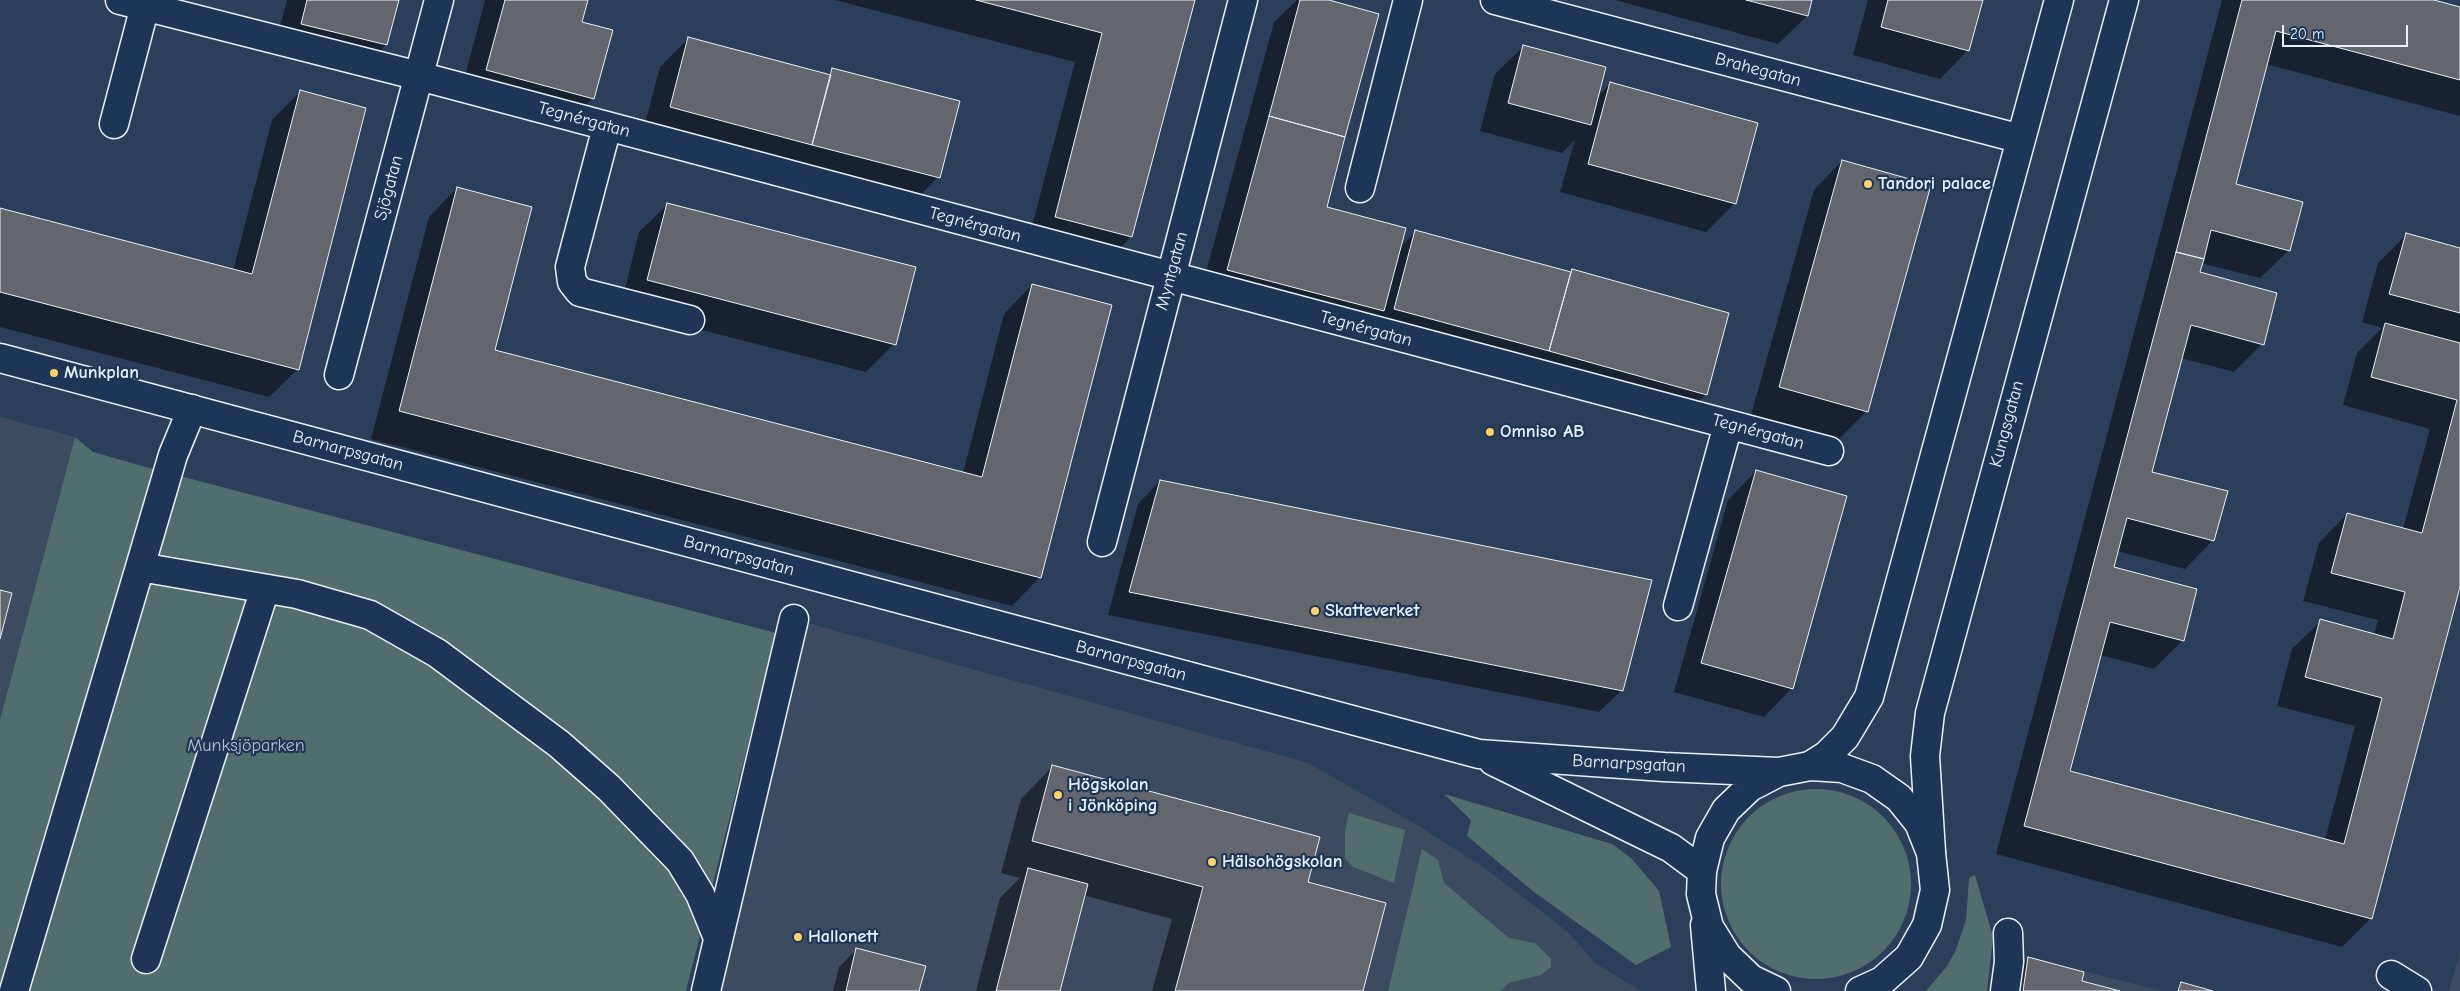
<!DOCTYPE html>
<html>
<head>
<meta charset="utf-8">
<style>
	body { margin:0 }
	#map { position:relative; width:2460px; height:991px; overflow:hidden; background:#2b3f5b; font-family:"Comic Neue",sans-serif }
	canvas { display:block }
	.scale { position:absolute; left:2282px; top:25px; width:126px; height:22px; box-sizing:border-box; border:2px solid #e8f1f8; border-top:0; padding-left:6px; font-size:15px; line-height:18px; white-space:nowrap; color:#e8f1f8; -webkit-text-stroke:4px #1d3557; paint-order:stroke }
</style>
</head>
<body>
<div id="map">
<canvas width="2460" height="991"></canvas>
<div class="scale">20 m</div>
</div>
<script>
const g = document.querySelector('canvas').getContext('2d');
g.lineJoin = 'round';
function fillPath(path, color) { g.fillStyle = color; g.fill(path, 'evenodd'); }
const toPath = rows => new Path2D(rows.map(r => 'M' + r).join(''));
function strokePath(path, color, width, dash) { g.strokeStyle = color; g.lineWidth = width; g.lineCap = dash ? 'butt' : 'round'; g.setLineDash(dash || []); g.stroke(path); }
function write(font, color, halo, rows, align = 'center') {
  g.font = font + ' "Comic Neue",sans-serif'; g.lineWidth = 4.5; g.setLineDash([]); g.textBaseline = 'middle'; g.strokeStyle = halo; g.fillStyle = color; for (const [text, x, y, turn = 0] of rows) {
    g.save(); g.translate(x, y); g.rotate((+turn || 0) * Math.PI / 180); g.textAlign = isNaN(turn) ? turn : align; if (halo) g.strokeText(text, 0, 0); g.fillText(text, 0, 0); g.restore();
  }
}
const built = toPath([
	[0,417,75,437,0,720],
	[794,619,1308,763,1419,826,1486,869,1568,932,1595,963,1641,991,705,991],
	[2460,951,2460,991,2449,991],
	[2028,957,2163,991,1988,991,2007,984]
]);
const green = toPath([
	[75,437,93,452,146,467,776,633,686,991,0,991,0,720],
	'1721 884a95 95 0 1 1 190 0a95 95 0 1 1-190 0Z',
	[1444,794,1612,844,1631,858,1659,891,1671,947,1636,965,1534,892,1467,836,1471,820],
	[1349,813,1405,830,1394,883,1353,867,1345,858,1345,831],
	[1422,849,1438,860,1444,883,1509,938,1535,943,1551,959,1551,967,1541,975,1509,983,1500,991,1388,991],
	[1975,875,1993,937,1987,991,1926,991,1947,966,1955,952,1966,920,1969,878]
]);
const shadow = toPath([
	[287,0,397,0,386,45,358,73,273,52],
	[485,0,586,0,580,23,593,98,565,127,459,99],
	[835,0,1194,0,1131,237,1103,265,1027,245,1075,62],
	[1297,0,1325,0,1325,207,1400,247,1415,232,1569,273,1572,270,1706,394,1677,423,1370,324,1354,339,1199,298,1274,22],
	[1615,0,1811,0,1807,16,1778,44],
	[1868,0,1982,0,1968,50,1940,79,1853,55],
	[2222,0,2430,0,2460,8,2460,116,2266,64,2235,185,2289,250,2260,278,2201,263,2198,273,2262,344,2234,372,2181,358,2151,472,2213,540,2185,569,2117,551,2113,568,2196,590,2182,641,2154,669,2100,655,2069,772,2325,840,2355,726,2277,706,2292,649,2321,621,2374,635,2378,620,2303,601,2319,543,2347,514,2403,529,2430,429,2343,405,2357,353,2382,328,2362,322,2378,263,2406,235,2460,249,2460,581,2371,918,2342,947,1996,854],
	[689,38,827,75,833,69,938,177,910,206,642,135,660,67],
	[1524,46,1597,97,1610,84,1735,203,1706,232,1560,192,1575,140,1562,153,1480,131,1495,74],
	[300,92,298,369,269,397,0,327,0,210,233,271,272,120],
	[1842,161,1867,411,1838,440,1751,415,1814,190],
	[457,188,494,351,963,473,1004,314,1032,285,1040,577,1012,606,371,439,429,217],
	[668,204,894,344,866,372,620,309,639,232],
	[1756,471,1792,688,1764,717,1674,692,1728,500],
	[1160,481,1622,690,1599,712,1108,615,1138,504],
	[1053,766,1307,883,1362,991,1152,991,1172,919,1083,895,1058,991,976,991,1000,898,1020,878,1001,873,1021,799],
	[857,949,918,991,833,991,839,967],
	[2028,958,2080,982,2115,991,2004,991,2006,981]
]);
const building = toPath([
	[307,0,399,0,387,45,301,24,307,0],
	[505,0,588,0,582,22,613,30,594,99,486,70,505,0],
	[976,0,1195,0,1132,237,1055,217,1102,33,976,0],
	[1300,0,1329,0,1379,14,1345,137,1269,116,1300,0],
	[1746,0,1812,0,1808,16,1746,0],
	[1888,0,1983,0,1969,51,1881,27,1888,0],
	[2242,0,2434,0,2460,7,2460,80,2276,31,2236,184,2303,202,2290,251,2211,230,2204,259,2176,252,2242,0],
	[688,37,831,75,812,145,670,107,688,37],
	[1523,45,1606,67,1591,125,1508,103,1523,45],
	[832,68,960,101,940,178,812,145,832,68],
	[1610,82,1758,123,1736,204,1588,164,1610,82],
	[300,90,366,108,299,370,0,292,0,208,252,274,300,90],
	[1269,116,1345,137,1327,207,1406,228,1384,311,1227,270,1269,116],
	[1842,160,1931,185,1868,412,1779,387,1842,160],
	[457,187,532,207,495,350,982,477,1032,284,1112,305,1041,578,399,411,457,187],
	[667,203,916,267,896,345,647,280,667,203],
	[1415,230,1571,272,1549,351,1394,309,1415,230],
	[2406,233,2460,248,2460,313,2389,294,2406,233],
	[2176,252,2204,259,2200,272,2277,293,2264,345,2191,325,2152,472,2228,491,2214,541,2127,518,2114,567,2197,589,2184,641,2110,622,2070,771,2344,844,2382,698,2305,677,2320,619,2393,639,2405,592,2331,573,2347,513,2422,533,2457,400,2371,377,2385,323,2460,343,2460,587,2372,919,2024,826,2176,252],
	[1572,269,1729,313,1707,395,1549,351,1572,269],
	[1756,470,1847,496,1793,689,1701,663,1756,470],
	[1160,480,1652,580,1623,691,1129,592,1160,480],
	[0,590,12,593,0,639,0,590],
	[1052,765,1320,837,1308,882,1386,903,1363,991,1175,991,1203,887,1032,841,1052,765],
	[1028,868,1088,884,1060,991,996,991,1028,868],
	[856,948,926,966,919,991,846,991,856,948],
	[2028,957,2084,972,2082,981,2120,991,2023,991,2028,957],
	[2181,982,2213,991,2178,991,2181,982]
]);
const minor = toPath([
	[120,0,419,76,1829,451],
	[1495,0,2021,139],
	[114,124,145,6],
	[607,127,570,267,572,282,580,292,690,320],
	[1360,188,1408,0],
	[339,375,439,0],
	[192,409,173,455,140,567,297,594,370,615,437,653,559,744,609,788,680,861,700,894,718,938],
	[1102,542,1243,0],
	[1678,606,1728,425],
	[1810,766,1827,755,1845,737,1869,697,2059,0],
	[1931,852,1925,756,1930,713,2124,0],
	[146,959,265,589],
	[2391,975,2417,991],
	[14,991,140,567],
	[706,991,794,619],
	[2005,991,2009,962,2008,933]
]);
const major = toPath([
	[0,358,1479,754,1664,767,1779,772],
	[1493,761,1671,848,1702,871],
	[1705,925,1711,991],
	[1776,991,1751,979,1727,956,1709,927,1701,894,1702,871,1710,838,1726,810,1750,787,1779,772,1810,766,1842,768,1872,779,1899,798,1919,823,1931,853,1935,890,1927,925,1909,957,1882,981,1860,991]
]);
const markers = [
	[1868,184,5,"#ffd166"],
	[54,373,5,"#ffd166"],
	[1490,432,5,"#ffd166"],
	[1315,611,5,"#ffd166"],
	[1058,795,5,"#ffd166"],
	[1212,862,5,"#ffd166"],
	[798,937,5,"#ffd166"]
];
const streetNames = [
	["Brahegatan",1758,70,15],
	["Tegnérgatan",584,120,15],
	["Sjögatan",389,188,-75],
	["Tegnérgatan",975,225,15],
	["Myntgatan",1172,271,-75],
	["Tegnérgatan",1366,329,15],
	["Kungsgatan",2007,424,-75],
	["Tegnérgatan",1758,432,15],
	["Barnarpsgatan",348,451,15],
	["Barnarpsgatan",739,556,15],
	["Barnarpsgatan",1131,661,15],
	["Barnarpsgatan",1629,764,3]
];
const poiNames = [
	["Tandori palace",1878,184],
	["Munkplan",64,373],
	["Omniso AB",1500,432],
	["Skatteverket",1325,611],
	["Högskolan",1068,785],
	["i Jönköping",1068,806],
	["Hälsohögskolan",1222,862],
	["Hallonett",808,937]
];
const parkNames = [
	["Munksjöparken",246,746]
];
fillPath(built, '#3c4b60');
fillPath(green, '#4f6e6d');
fillPath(shadow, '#0007');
fillPath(building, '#63666d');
strokePath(building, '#e8f1f8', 1);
strokePath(minor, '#e8f1f8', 31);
strokePath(major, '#e8f1f8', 31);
strokePath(minor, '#1d3557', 28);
strokePath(major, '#1d3557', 28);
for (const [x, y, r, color] of markers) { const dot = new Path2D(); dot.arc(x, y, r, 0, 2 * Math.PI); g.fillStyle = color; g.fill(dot); strokePath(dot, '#1d3557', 2); }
write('18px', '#e8f1f8', '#1d3557', streetNames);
write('bold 18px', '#e8f1f8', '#1d3557', poiNames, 'left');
write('18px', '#b2c3c7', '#1d3557', parkNames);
</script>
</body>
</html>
